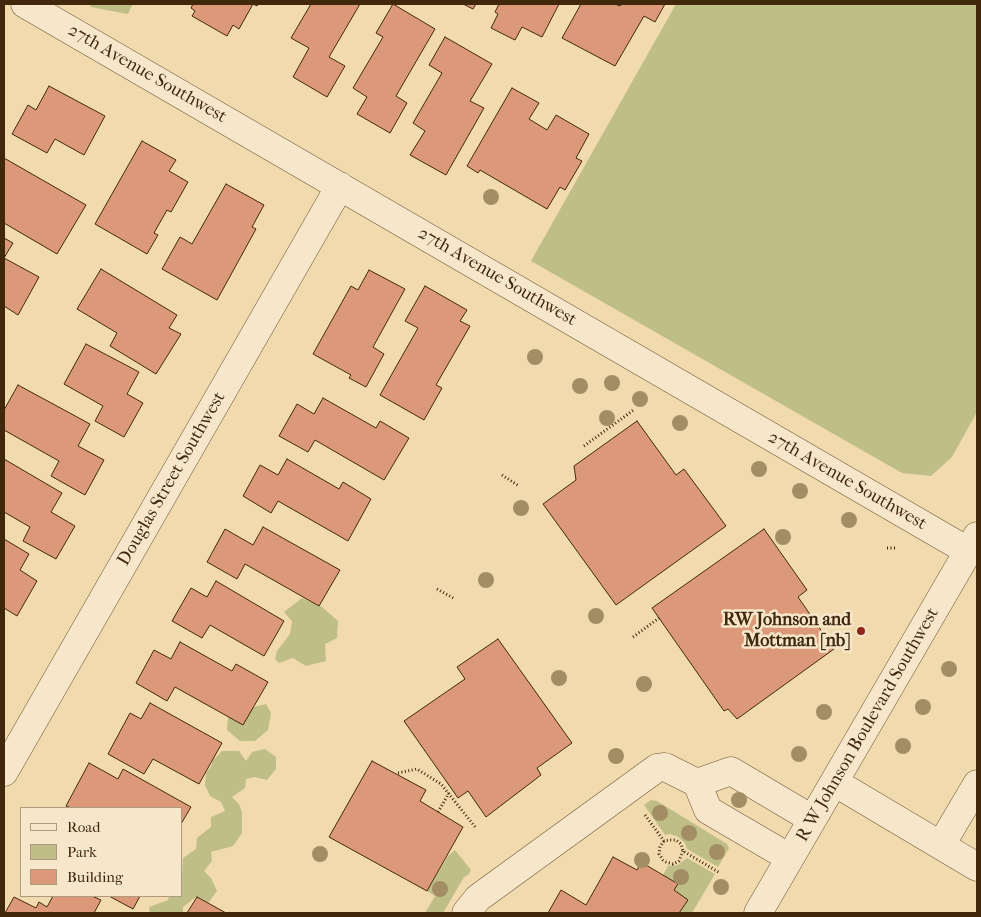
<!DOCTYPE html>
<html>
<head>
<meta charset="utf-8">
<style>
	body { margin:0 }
	#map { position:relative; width:981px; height:917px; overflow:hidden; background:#f1daae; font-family:"IM FELL French Canon",serif }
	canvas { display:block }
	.frame { position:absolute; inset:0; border:5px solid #42280b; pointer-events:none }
	.legend { position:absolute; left:20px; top:807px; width:162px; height:90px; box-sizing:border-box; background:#f6e7ca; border:1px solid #ae9b7e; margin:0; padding:6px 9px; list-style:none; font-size:15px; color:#42280b }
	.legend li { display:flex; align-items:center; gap:10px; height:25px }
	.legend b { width:25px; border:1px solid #ae9b7e }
</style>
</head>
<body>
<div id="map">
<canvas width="981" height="917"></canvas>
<div class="frame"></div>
<ul class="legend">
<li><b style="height:6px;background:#f6e7ca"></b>Road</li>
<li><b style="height:14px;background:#bfbe86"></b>Park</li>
<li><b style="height:14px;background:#db997a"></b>Building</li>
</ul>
</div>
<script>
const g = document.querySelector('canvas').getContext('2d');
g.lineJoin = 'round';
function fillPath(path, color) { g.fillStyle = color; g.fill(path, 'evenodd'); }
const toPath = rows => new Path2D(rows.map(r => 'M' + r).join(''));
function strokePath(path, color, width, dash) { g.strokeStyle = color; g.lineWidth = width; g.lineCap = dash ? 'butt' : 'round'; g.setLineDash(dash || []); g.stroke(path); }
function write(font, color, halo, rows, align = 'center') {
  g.font = font + ' "IM FELL French Canon",serif'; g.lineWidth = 5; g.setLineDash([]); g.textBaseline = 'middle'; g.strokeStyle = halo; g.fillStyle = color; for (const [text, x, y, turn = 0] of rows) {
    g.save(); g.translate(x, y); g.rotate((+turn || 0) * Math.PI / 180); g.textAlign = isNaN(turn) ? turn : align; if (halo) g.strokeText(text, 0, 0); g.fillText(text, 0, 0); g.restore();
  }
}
const green = toPath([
	[90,4,131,4,132,5,128,14,91,7],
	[676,4,977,4,977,412,952,457,931,476,902,473,531,261],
	[302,598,322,607,338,621,337,638,325,644,326,661,306,666,293,658,279,663,275,659,277,651,290,634,292,621,284,612],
	[266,704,271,713,268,730,255,741,240,741,227,730,228,718,231,713],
	[265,749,276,757,276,769,267,780,255,777,246,779,245,788,232,797,239,804,242,812,242,833,233,846,211,852,212,861,204,871,211,878,217,891,208,903,196,897,183,907,183,913,150,913,149,907,168,900,169,896,181,896,183,858,196,849,197,838,211,827,211,817,225,811,221,802,210,796,205,785,206,773,211,767,213,760,222,751,239,751,246,761,252,752],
	[651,800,657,801,727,844,729,848,718,867,687,849,685,843,678,837,670,834,665,835,644,805],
	[455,850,471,870,469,874,464,877,443,913,425,913,435,896,427,891,448,856],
	[687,858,715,874,692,913,679,913,687,900,674,890,677,884,663,875,668,866,678,865]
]);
const building = toPath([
	[193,4,258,4,257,6,253,4,239,29,233,25,227,36,192,16,195,11,191,8,193,4],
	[311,4,360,4,329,57,345,66,327,97,293,77,309,48,291,38,311,4],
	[393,4,435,29,396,96,407,103,390,133,357,114,367,97,353,88,383,37,376,33,393,4],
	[463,4,476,4,473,9,463,4],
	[499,4,559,4,542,37,522,27,515,40,491,28,498,14,495,12,499,4],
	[581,4,615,4,620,6,622,4,665,4,655,22,644,16,615,66,562,38,581,4],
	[445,37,492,64,470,101,484,108,446,175,410,155,425,131,413,123,442,73,429,65,445,37],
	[49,86,105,116,84,155,55,139,47,153,12,134,28,105,36,110,49,86],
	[512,88,539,103,529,119,547,130,556,115,589,134,576,158,582,161,565,190,560,187,547,209,480,170,478,173,467,166,512,88],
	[142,141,176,160,169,171,188,182,171,212,167,210,154,233,158,235,147,254,95,224,142,141],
	[4,158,86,205,57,254,4,223,4,158],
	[226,184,264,205,252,227,256,229,217,300,162,269,180,237,192,244,226,184],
	[4,238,13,243,4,258,39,277,18,315,4,306,4,238],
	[101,269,177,315,169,328,181,334,156,374,110,346,117,333,77,309,101,269],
	[369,270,405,289,373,347,384,354,366,387,349,378,351,375,313,354,351,286,358,290,369,270],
	[425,286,467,310,460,321,470,326,436,385,442,388,424,420,380,395,418,328,405,321,425,286],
	[86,344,139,372,127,394,143,403,124,437,95,421,103,406,64,384,86,344],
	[18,385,90,424,78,446,104,460,85,495,51,476,59,461,4,430,4,410,18,385],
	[323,398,376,428,380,421,409,438,384,480,315,440,308,452,279,436,297,404,314,414,323,398],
	[637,421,676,475,684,469,726,526,616,605,543,504,576,480,574,466,637,421],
	[4,459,62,493,51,512,75,526,56,559,23,541,30,527,4,512,4,459],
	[287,459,339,489,343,482,371,499,348,541,278,501,271,513,243,496,260,465,278,475,287,459],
	[263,527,340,570,319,606,245,564,237,579,207,562,225,529,253,545,263,527],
	[764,529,807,590,798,597,834,649,737,719,728,709,724,711,652,608,764,529],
	[4,539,29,554,20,570,37,581,17,616,4,608,4,539],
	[216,581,284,621,264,656,210,625,202,638,172,621,191,588,207,597,216,581],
	[498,639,572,743,537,768,541,775,486,817,468,791,458,798,404,721,465,679,457,667,498,639],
	[180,642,232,671,236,664,268,682,243,725,175,687,167,701,136,683,154,650,171,659,180,642],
	[150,703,222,743,199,784,153,759,144,774,108,754,130,713,141,719,150,703],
	[372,761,426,790,420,801,463,827,427,891,329,837,372,761],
	[89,763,118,779,123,769,191,807,181,824,181,808,71,808,66,806,89,763],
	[613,857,637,870,641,862,678,884,674,890,688,900,679,913,548,913,561,890,586,905,613,857],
	[53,896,92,896,101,900,94,913,5,913,14,897,36,908,39,902,47,907,53,896],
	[109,896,140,896,133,909,109,896],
	[197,897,208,903,226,913,187,913,197,897]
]);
const path = toPath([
	[584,446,635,409],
	[502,475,519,486],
	[887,548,897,548],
	[437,589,455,599],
	[633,637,659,618],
	[398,773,417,769,441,784,476,828],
	[438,812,449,793],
	[645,815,664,841,670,840,676,840,681,844,683,851,720,873],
	[664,841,660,847,659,854,663,860,666,862,673,864,679,861,683,851]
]);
const minor = toPath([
	[25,4,968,551],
	[4,772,340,186],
	[834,782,977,867],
	[697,783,731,771,812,819],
	[941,845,977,784],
	[466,913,478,898,657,768,665,767,697,783,708,810,790,858],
	[758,913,977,536]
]);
const trees = [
	[491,197],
	[535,357],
	[612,383],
	[580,386],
	[640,399],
	[607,418],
	[680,423],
	[759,469],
	[800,491],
	[521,508],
	[849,520],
	[783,537],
	[486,580],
	[596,616],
	[949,669],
	[559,678],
	[644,684],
	[923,707],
	[824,712],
	[903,746],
	[799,754],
	[616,756],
	[739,800],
	[660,813],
	[689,833],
	[717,852],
	[320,854],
	[642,860],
	[681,877],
	[721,887],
	[440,889]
];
const markers = [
	[861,631,5,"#8f2418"]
];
const streetNames = [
	["27th Avenue Southwest",147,74,30],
	["27th Avenue Southwest",497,277,30],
	["Douglas Street Southwest",172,479,-60],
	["27th Avenue Southwest",847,481,30],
	["R W Johnson Boulevard Southwest",868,725,-60]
];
const poiNames = [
	["RW Johnson and",851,621],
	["Mottman [nb]",851,642]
];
fillPath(green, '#bfbe86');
fillPath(building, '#db997a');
strokePath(building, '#42280b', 1);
strokePath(minor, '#6e5434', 29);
strokePath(path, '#42280b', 3, [1, 2.5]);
strokePath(minor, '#f6e7ca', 28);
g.fillStyle = '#a28d65';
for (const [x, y] of trees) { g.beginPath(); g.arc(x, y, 8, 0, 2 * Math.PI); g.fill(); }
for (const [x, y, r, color] of markers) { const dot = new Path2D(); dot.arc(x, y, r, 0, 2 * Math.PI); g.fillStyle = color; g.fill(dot); strokePath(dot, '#f6e7ca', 2); }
write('18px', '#42280b', '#f6e7ca', streetNames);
write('bold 18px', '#42280b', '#f6e7ca', poiNames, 'right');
</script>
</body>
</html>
